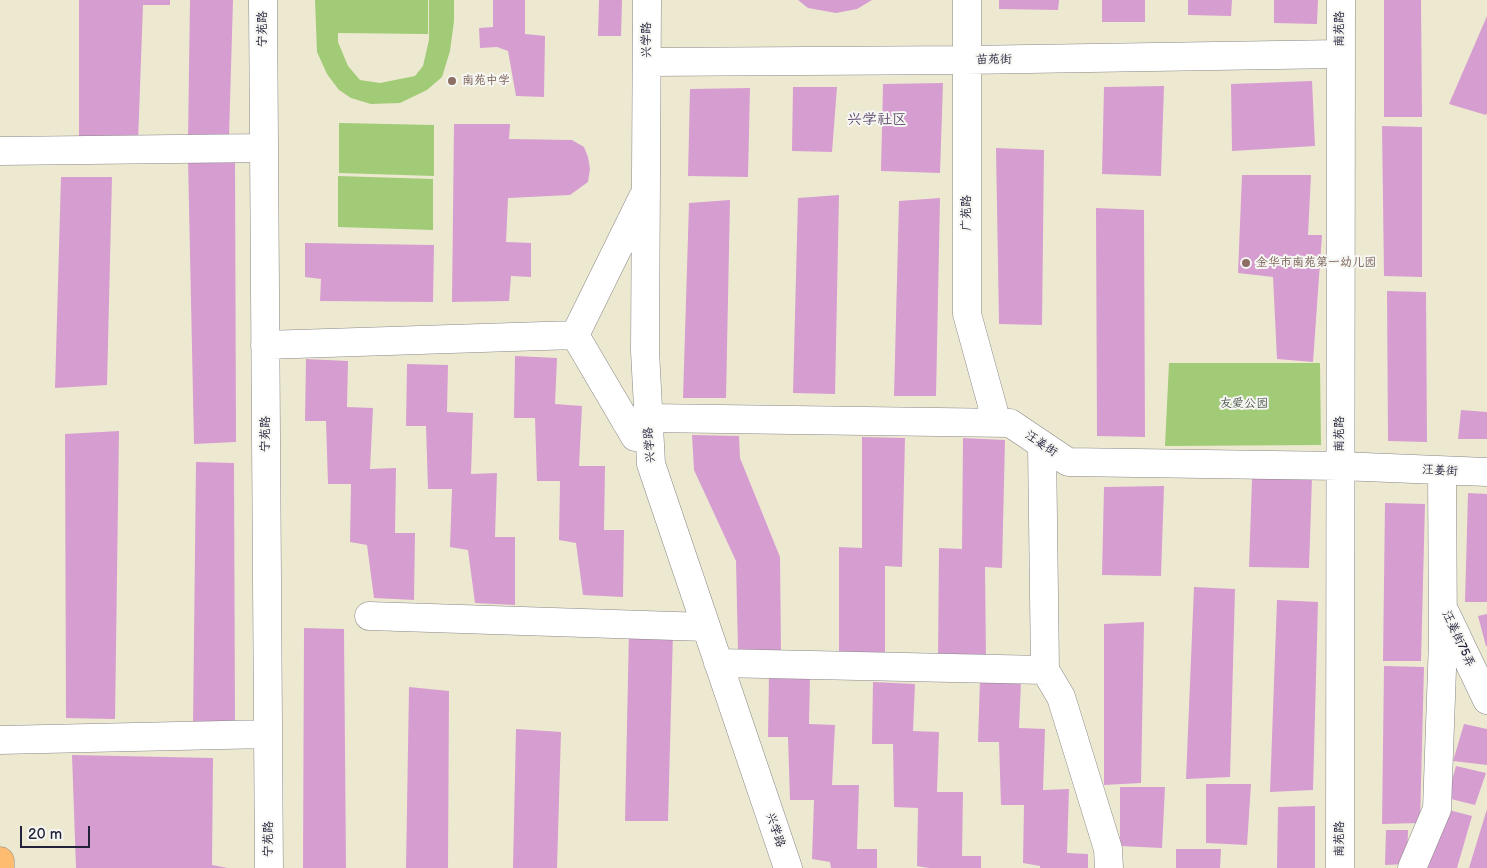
<!DOCTYPE html>
<html>
<head>
<meta charset="utf-8">
<style>
	body { margin:0 }
	#map { position:relative; width:1487px; height:868px; overflow:hidden; background:#ede9d1; font-family:"Balsamiq Sans",sans-serif }
	canvas { display:block }
	.scale { position:absolute; left:20px; top:826px; width:70px; height:22px; box-sizing:border-box; border:2px solid #22223b; border-top:0; padding-left:6px; font-size:15px; line-height:18px; white-space:nowrap; color:#22223b; -webkit-text-stroke:4px #f6f6f2; paint-order:stroke }
</style>
</head>
<body>
<div id="map">
<canvas width="1487" height="868"></canvas>
<div class="scale">20 m</div>
</div>
<script>
const g = document.querySelector('canvas').getContext('2d');
g.lineJoin = 'round';
function fillPath(path, color) { g.fillStyle = color; g.fill(path, 'evenodd'); }
const toPath = rows => new Path2D(rows.map(r => 'M' + r).join(''));
function strokePath(path, color, width, dash) { g.strokeStyle = color; g.lineWidth = width; g.lineCap = dash ? 'butt' : 'round'; g.setLineDash(dash || []); g.stroke(path); }
function write(font, color, halo, rows, align = 'center') {
  g.font = font + ' "Balsamiq Sans","LXGW WenKai TC",sans-serif'; g.lineWidth = 4; g.setLineDash([]); g.textBaseline = 'middle'; g.strokeStyle = halo; g.fillStyle = color; for (const [text, x, y, turn = 0] of rows) {
    g.save(); g.translate(x, y); g.rotate((+turn || 0) * Math.PI / 180); g.textAlign = isNaN(turn) ? turn : align; if (halo) g.strokeText(text, 0, 0); g.fillText(text, 0, 0); g.restore();
  }
}
const green = toPath([
	[315,0,428,0,428,34,338,33,338,42,348,66,360,80,380,83,415,76,423,66,429,40,429,0,454,0,454,21,450,51,442,77,427,90,400,103,371,104,351,98,339,90,327,74,317,52],
	[339,123,434,125,434,176,339,173],
	[338,176,433,179,433,230,338,227],
	[1169,363,1320,363,1321,445,1165,446]
]);
const building = toPath([
	[79,0,170,0,170,5,143,5,138,142,79,146],
	[190,0,233,0,229,137,188,139],
	[493,0,525,0,525,34,545,36,544,97,516,96,508,51,497,47,480,48,479,28,493,27],
	[599,0,622,0,621,36,598,36],
	[798,0,872,0,857,9,836,13,808,8],
	[999,0,1059,0,1058,10,999,9],
	[1102,0,1145,0,1145,22,1102,22],
	[1188,0,1232,0,1231,16,1188,15],
	[1274,0,1318,0,1317,24,1274,23],
	[1384,0,1421,0,1422,117,1384,117],
	[1487,16,1487,113,1486,115,1449,104],
	[1312,81,1315,146,1232,151,1231,84],
	[943,83,940,173,881,171,883,84],
	[1164,86,1161,176,1102,174,1104,87],
	[793,87,837,87,832,152,792,151],
	[750,88,748,177,688,176,690,89],
	[454,124,510,124,509,139,572,140,584,147,588,157,590,169,588,182,570,195,508,198,506,242,531,243,531,277,511,276,509,301,452,302],
	[1382,126,1422,127,1422,277,1384,276],
	[996,148,1044,150,1042,325,999,324],
	[235,158,236,442,194,444,188,159],
	[1242,175,1311,175,1308,235,1322,235,1313,362,1277,359,1273,277,1238,273],
	[61,177,112,177,107,385,55,388],
	[839,195,835,394,793,393,798,198],
	[940,198,936,396,894,396,899,201],
	[730,200,726,398,683,398,689,203],
	[1096,208,1144,210,1145,437,1097,436],
	[305,243,434,245,433,302,320,301,321,279,305,277],
	[1387,291,1426,292,1427,442,1388,441],
	[515,356,557,358,555,404,582,406,579,466,605,466,604,530,624,530,623,597,583,595,576,543,559,540,560,481,537,481,535,418,514,418],
	[306,359,348,361,347,407,373,408,370,469,396,468,395,533,415,533,414,600,374,598,367,545,350,542,351,484,328,484,326,421,305,421],
	[407,364,448,365,447,412,473,413,471,474,497,473,495,537,515,537,515,605,475,603,468,550,450,547,452,489,428,489,426,426,406,426],
	[1461,410,1487,412,1487,439,1458,439],
	[119,431,115,719,66,718,65,434],
	[692,435,739,436,740,458,780,557,781,653,738,650,736,561,694,470],
	[862,437,905,438,902,567,885,566,885,658,839,658,839,547,862,548],
	[963,438,1005,440,1002,568,985,567,986,660,938,659,939,548,962,549],
	[196,462,234,463,235,725,193,726],
	[1312,478,1309,568,1249,567,1252,479],
	[1164,486,1161,576,1102,575,1104,487],
	[1468,493,1487,494,1487,602,1465,602],
	[1385,503,1425,504,1421,661,1383,661],
	[1194,587,1235,589,1230,777,1186,779],
	[1277,600,1318,602,1313,790,1270,792],
	[1487,614,1487,646,1486,646,1478,616],
	[1144,622,1141,783,1104,785,1104,624],
	[304,628,344,629,346,868,303,868],
	[629,629,673,632,668,821,625,821],
	[1384,666,1424,667,1420,823,1382,824],
	[769,675,810,677,809,724,835,725,832,785,859,785,857,849,877,849,877,868,831,868,830,862,812,859,814,800,790,800,788,737,768,737],
	[980,680,1021,682,1019,728,1045,729,1043,790,1069,789,1067,853,1088,854,1088,868,1040,868,1040,866,1023,863,1024,805,1001,805,999,742,978,742],
	[873,682,915,684,913,731,939,732,937,792,963,792,962,856,981,856,981,868,929,868,917,866,918,808,894,807,893,744,872,744],
	[409,687,449,691,448,868,406,868],
	[1464,724,1487,729,1487,765,1453,761],
	[516,729,561,732,557,868,513,868],
	[72,755,213,758,212,865,228,868,76,868],
	[1456,766,1486,773,1475,805,1447,798],
	[1206,784,1251,784,1247,845,1206,843],
	[1120,787,1165,787,1162,848,1120,846],
	[1315,806,1315,868,1277,868,1278,807],
	[1445,809,1472,816,1457,868,1426,868],
	[1487,809,1487,868,1469,868],
	[1386,830,1408,830,1407,864,1385,865],
	[1176,849,1221,849,1220,868,1176,868]
]);
const minor = toPath([
	[263,0,269,868],
	[647,0,645,351,651,464,788,868],
	[967,0,967,314,997,423],
	[647,62,966,60,1340,54],
	[0,151,264,148],
	[575,335,635,437],
	[265,345,575,335,643,197],
	[626,422,648,418,1010,423,1068,462,1340,466,1487,472],
	[1042,445,1045,670,1061,697,1108,849,1109,868],
	[1446,614,1487,700],
	[369,616,706,627],
	[718,663,1045,670],
	[0,740,268,734],
	[1340,868,1341,0],
	[1412,868,1437,809,1443,641,1442,471]
]);
const major = toPath([
	[0,861,0,868]
]);
const markers = [
	[452,81,5,"#8d6e63"],
	[1246,263,5,"#8d6e63"]
];
const streetNames = [
	["宁苑路",263,29,-90],
	["南苑路",1340,29,-90],
	["兴学路",647,40,-90],
	["苗苑街",994,60,-1],
	["广苑路",967,213,-90],
	["宁苑路",266,434,-90],
	["南苑路",1340,434,-90],
	["汪姜街",1041,444,34],
	["兴学路",650,445,-95],
	["汪姜街",1440,471,3],
	["汪姜街75弄",1458,639,65],
	["兴学路",775,830,71],
	["宁苑路",269,839,-90],
	["南苑路",1340,839,-90]
];
const educationNames = [
	["南苑中学",462,81],
	["金华市南苑第一幼儿园",1256,263]
];
const parkNames = [
	["友爱公园",1244,404]
];
const quarterNames = [
	["兴学社区",877,120]
];
fillPath(green, '#a1cb77');
fillPath(building, '#d69dd1');
strokePath(minor, '#888686', 29);
strokePath(major, '#888686', 29);
strokePath(minor, '#fff', 28);
strokePath(major, '#fdbc6f', 28);
for (const [x, y, r, color] of markers) { const dot = new Path2D(); dot.arc(x, y, r, 0, 2 * Math.PI); g.fillStyle = color; g.fill(dot); strokePath(dot, '#f6f6f2', 2); }
write('12px', '#22223b', '#f6f6f2', streetNames);
write('12px', '#785e54', '#f6f6f2', educationNames, 'left');
write('12px', '#48554d', '#f6f6f2', parkNames);
write('15px', '#614d70', '#f6f6f2', quarterNames);
</script>
</body>
</html>
